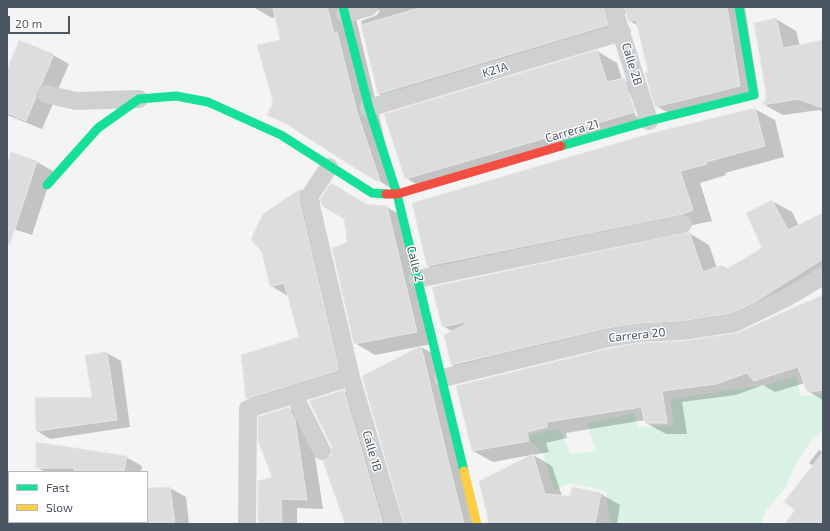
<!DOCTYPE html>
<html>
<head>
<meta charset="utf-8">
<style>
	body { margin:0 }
	#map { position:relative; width:830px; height:531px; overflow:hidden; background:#f4f4f4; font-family:"Exo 2",sans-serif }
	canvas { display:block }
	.frame { position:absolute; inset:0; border:8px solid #4a5661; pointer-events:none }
	.legend { position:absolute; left:8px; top:471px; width:140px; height:52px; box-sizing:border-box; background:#fff; border:1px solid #b7bbc0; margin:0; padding:5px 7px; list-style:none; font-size:12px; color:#4a5661 }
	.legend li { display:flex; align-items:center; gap:8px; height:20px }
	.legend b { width:20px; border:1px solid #b7bbc0 }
	.scale { position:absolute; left:8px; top:16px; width:62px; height:18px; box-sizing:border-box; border:2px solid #4a5661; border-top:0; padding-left:5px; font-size:12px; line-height:14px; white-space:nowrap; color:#4a5661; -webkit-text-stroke:3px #fff; paint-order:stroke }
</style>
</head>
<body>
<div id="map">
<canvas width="830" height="531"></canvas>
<div class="frame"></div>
<ul class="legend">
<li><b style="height:5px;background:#16e098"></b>Fast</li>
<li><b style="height:5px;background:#ffcf43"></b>Slow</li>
</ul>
<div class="scale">20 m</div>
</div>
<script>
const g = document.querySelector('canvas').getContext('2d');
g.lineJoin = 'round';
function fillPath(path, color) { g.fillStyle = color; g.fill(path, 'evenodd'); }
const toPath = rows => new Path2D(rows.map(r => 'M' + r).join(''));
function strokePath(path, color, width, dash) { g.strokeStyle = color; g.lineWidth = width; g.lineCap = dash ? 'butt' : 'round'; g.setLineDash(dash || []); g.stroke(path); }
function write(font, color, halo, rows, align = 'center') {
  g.font = font + ' "Exo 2",sans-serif'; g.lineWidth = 3; g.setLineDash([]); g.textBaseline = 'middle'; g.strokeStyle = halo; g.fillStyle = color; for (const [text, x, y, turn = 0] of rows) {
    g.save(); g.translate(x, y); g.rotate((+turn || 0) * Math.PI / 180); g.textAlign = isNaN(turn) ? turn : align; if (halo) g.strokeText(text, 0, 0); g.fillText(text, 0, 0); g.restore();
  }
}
const green = toPath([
	[796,376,801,396,823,394,823,431,810,442,796,464,785,488,765,512,761,524,610,524,606,491,570,483,554,490,543,454,525,436,560,428,570,454,596,451,587,423,634,413,638,427,673,426,671,399,766,385]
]);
const shadow = toPath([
	[253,7,358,7,354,10,397,192,300,131,268,114,274,102,282,41,276,17,272,18],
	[366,7,745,7,759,97,676,117,656,106,638,26,630,21,626,12,622,16,627,37,399,105,379,94,361,21,377,15,380,10,374,11],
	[776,19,796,31,800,46,821,41,823,34,823,112,819,110,783,115,763,104,767,100],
	[597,51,617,63,622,79,644,91,655,123,426,190,406,178],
	[628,93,630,93,638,116,636,117],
	[53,55,69,64,56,94,52,101,52,106,42,129,7,115,7,73],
	[755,109,775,120,784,157,725,173,726,175,700,183,712,221,448,277,428,266],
	[12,153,37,162,53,171,32,235,7,227,7,168],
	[300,190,320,201,318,211,358,381,267,409,247,398,300,338,288,296,271,286,264,214],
	[772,201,792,212,799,226,823,215,823,283,775,313,659,333,472,376,452,365,453,332,443,326,689,233,709,245,717,268,722,266,728,269,763,248],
	[367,205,387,207,407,219,437,343,375,355,355,343,348,243],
	[823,296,823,400,808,391,805,383,775,392,763,385,736,395,682,402,687,434,666,434,646,423,645,420,566,433,567,438,546,443,549,452,533,455,552,466,562,496,571,497,573,488,601,494,620,505,617,524,489,524,531,455,493,462,473,451,684,342,740,333,779,314],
	[421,347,440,358,480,524,405,524],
	[107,353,121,361,130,427,50,439,37,431,93,398],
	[344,391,363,402,399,524,346,524,332,457],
	[288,408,304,418,311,430,323,509,297,508,297,524,259,524,273,477],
	[819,450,823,453,823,524,786,524,796,509,813,466,809,463],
	[126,457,142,466,141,472,45,472,37,467],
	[7,475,9,475,9,507,7,506],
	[170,488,186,497,189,524,129,524,128,522,147,522,147,489]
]);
const building = toPath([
	[273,7,327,7,334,33,337,32,357,112,380,181,376,181,336,156,288,125,267,115,273,102,257,45,280,40,273,7],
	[423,7,603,7,608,25,378,94,361,25,423,7],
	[624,7,727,7,740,86,655,107,645,73,648,72,636,20,629,22,624,7],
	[776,18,783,48,823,40,823,108,798,99,762,105,766,99,766,93,754,23,776,18],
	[19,40,54,54,41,85,36,91,36,97,26,121,7,113,7,70,19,40],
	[597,50,607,82,624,78,635,112,405,179,384,114,597,50],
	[755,108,765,146,706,162,707,164,680,171,693,210,683,214,427,266,412,203,652,133,755,108],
	[11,152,37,161,10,244,7,243,7,165,11,152],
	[331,183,366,204,387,206,417,332,354,344,332,248,347,242,344,219,322,206,320,199,331,183],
	[300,189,299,199,339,370,246,399,241,355,299,337,284,283,270,287,262,253,251,239,263,214,300,189],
	[772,200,788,230,823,213,823,259,755,302,732,313,681,321,639,323,607,328,451,365,444,335,466,324,465,322,442,327,432,287,689,232,703,272,722,265,725,270,762,248,746,213,772,200],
	[823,295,823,390,807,392,798,367,754,381,747,373,716,384,662,391,667,423,645,423,641,407,547,422,547,427,527,432,529,441,472,451,456,386,611,348,640,343,683,341,737,333,823,295],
	[421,346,447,456,464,524,404,524,362,376,421,346],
	[107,352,117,420,36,431,35,398,92,397,85,355,107,352],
	[344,390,383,524,345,524,323,461,331,456,332,447,309,401,344,390],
	[288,407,295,420,307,500,281,499,282,524,258,524,258,481,272,477,258,441,258,417,288,407],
	[36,442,127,456,124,472,74,472,75,468,36,468,36,442],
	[823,452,823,524,785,524,795,510,784,502,823,452],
	[533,454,545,494,570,496,572,487,601,493,595,524,489,524,479,481,533,454],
	[170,487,175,524,147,524,147,488,170,487]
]);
const street = toPath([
	[613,7,649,121],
	[345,14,369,7],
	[46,94,76,101,139,99],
	[369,108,622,32],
	[329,167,309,197,351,377,394,524],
	[418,279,683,224],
	[443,378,609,338,639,333,682,331,735,323,786,298,823,276],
	[294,395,322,451],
	[247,524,248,409,351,377]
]);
const fast = toPath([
	[343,7,369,108,397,194,464,471],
	[561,146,649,121,754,95,739,7],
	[47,185,98,128,139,99,176,96,208,102,281,135,372,193,386,194]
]);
const slow = toPath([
	[464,471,477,524]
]);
const jam = toPath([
	[386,194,397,194,561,146]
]);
const streetNames = [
	["Calle 2B",632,64,73],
	["K21A",495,70,-17],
	["Carrera 21",572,131,-16],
	["Calle 2",415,264,76],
	["Carrera 20",637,335,-6],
	["Calle 1B",372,451,74]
];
fillPath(green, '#d9f2e3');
fillPath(shadow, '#0003');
fillPath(building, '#ddddde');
strokePath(building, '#e5e6e7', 1);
strokePath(street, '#ced0d2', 18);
strokePath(fast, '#16e098', 9);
strokePath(slow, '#ffcf43', 9);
strokePath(jam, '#f24e42', 9);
write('12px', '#4a5661', '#fff', streetNames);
</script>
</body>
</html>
